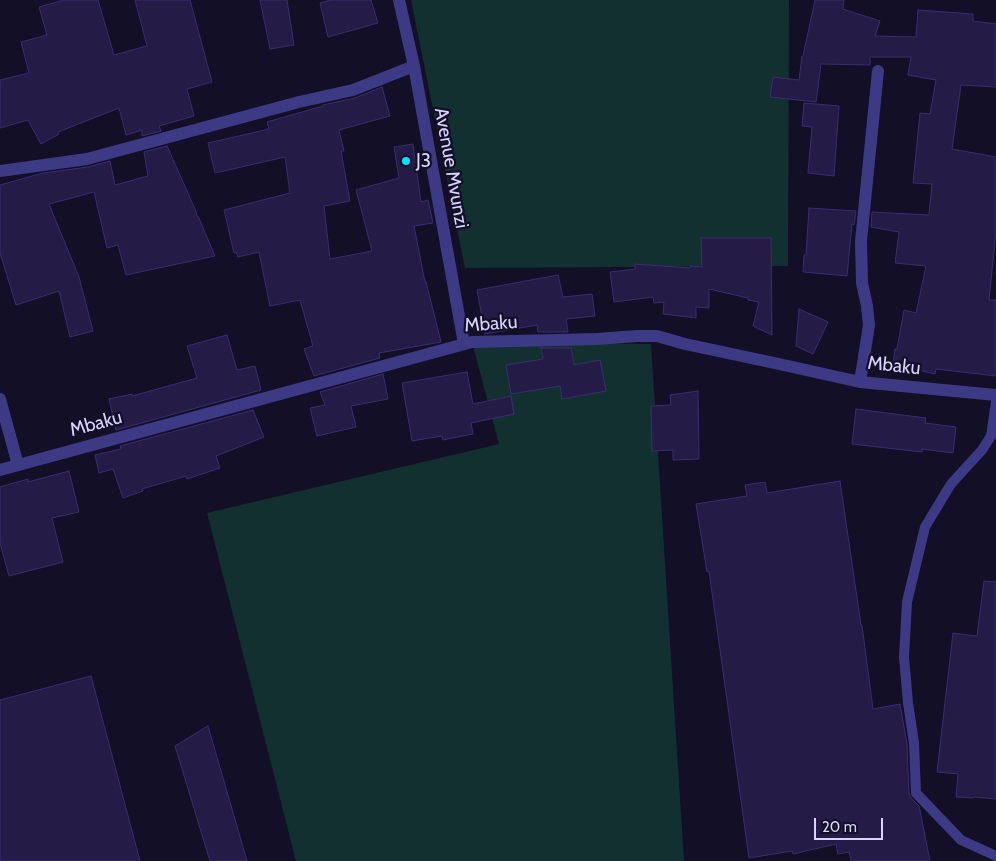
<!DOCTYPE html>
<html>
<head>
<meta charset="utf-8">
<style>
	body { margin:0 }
	#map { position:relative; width:996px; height:861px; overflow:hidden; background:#130f26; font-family:Cabin,sans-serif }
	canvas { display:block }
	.scale { position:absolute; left:814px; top:818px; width:69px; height:22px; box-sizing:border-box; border:2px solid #d9d4ff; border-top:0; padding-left:6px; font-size:15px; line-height:18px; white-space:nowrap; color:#d9d4ff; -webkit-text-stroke:4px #130f26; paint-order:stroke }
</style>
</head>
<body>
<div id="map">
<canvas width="996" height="861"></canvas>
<div class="scale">20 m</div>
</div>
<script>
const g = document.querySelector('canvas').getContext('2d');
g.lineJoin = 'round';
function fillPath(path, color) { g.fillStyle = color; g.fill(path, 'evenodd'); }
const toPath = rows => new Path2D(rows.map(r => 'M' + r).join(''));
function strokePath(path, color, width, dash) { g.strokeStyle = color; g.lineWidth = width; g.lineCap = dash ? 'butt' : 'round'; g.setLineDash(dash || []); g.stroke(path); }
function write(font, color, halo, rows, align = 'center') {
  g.font = font + ' Cabin,sans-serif'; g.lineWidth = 4.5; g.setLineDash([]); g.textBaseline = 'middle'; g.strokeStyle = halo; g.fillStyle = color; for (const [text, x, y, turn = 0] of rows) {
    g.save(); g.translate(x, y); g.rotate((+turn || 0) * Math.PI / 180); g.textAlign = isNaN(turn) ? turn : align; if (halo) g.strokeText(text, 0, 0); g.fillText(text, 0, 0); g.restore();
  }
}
const green = toPath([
	[411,0,789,0,788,266,465,268],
	[472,342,651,344,684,861,296,861,207,513,499,444]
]);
const building = toPath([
	[64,0,98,0,114,55,147,46,135,0,190,0,212,82,187,89,194,116,159,126,161,131,142,136,142,130,126,135,119,108,58,132,59,134,41,144,28,120,0,128,0,80,29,73,21,42,47,35,39,7,64,0],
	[260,0,287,0,294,45,270,49,260,0],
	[331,0,371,0,378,23,328,37,320,3,331,0],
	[815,0,844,0,843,9,880,21,875,36,916,37,918,10,973,14,973,21,996,24,996,87,961,85,952,149,996,157,996,231,989,300,996,300,996,376,936,369,935,374,918,370,918,373,892,369,895,349,897,349,904,310,916,313,926,266,895,263,899,232,871,227,872,212,929,215,932,184,913,183,920,113,930,114,936,80,908,75,911,57,870,57,870,65,821,64,816,102,770,97,773,77,799,80,802,56,803,56,815,0],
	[382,87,390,116,339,130,344,151,341,151,350,201,324,206,330,259,372,251,356,190,399,178,394,147,413,144,421,202,428,200,433,223,414,226,425,282,426,282,441,342,379,353,380,358,314,376,304,349,313,346,300,300,270,306,259,252,238,257,236,252,234,253,224,210,290,193,285,157,215,173,208,143,269,129,267,122,323,106,323,105,355,98,382,87],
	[804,103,839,106,834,176,808,173,812,127,802,126,804,103],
	[167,146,196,211,197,216,198,216,215,256,126,275,118,245,107,248,94,192,49,204,79,277,93,331,70,337,59,291,16,305,0,253,0,185,43,173,88,167,110,161,115,185,148,176,144,152,167,146],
	[809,208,856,211,854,225,852,224,847,276,803,272,804,255,806,255,809,208],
	[701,238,771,238,772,335,753,326,759,302,748,300,748,298,709,289,709,308,696,307,696,318,663,314,664,302,654,303,653,297,614,302,610,272,635,269,635,264,690,268,690,266,702,267,701,238],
	[558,275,563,297,592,294,595,316,566,319,568,332,538,332,537,325,485,334,477,290,558,275],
	[799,309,828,322,813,354,796,346,799,309],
	[227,335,237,370,255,366,261,390,116,430,109,399,132,394,132,396,197,378,187,346,227,335],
	[541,348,571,348,574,365,600,360,606,391,562,399,560,386,511,394,506,365,543,359,541,348],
	[467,372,473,404,511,396,514,414,471,423,473,434,443,440,442,436,412,441,402,383,467,372],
	[383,374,388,399,351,406,356,427,317,436,310,408,325,405,320,392,383,374],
	[698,391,699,459,673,460,673,450,652,451,651,406,671,405,670,395,698,391],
	[856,409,926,418,925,423,956,427,953,453,922,449,922,452,852,444,856,409],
	[253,410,264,437,216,456,220,468,187,479,186,476,142,489,143,491,123,498,113,469,99,473,95,455,121,449,120,446,253,410],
	[69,471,79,512,52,518,63,562,9,576,0,543,0,487,28,479,28,482,69,471],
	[840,481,861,625,862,625,873,709,900,704,907,744,909,793,911,798,919,806,930,861,851,861,849,852,838,854,836,844,793,854,792,851,749,858,709,571,707,572,696,504,747,496,745,485,765,482,767,493,840,481],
	[984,581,996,582,996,799,974,797,973,798,956,797,958,774,937,772,953,633,977,636,984,581],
	[91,676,140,861,0,861,0,700,91,676],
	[208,726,247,861,210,861,175,746,208,726]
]);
const lane = toPath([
	[996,402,991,436,982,450,951,484,925,527,907,602,904,657,908,703,914,743,916,793,961,840,996,856]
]);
const street = toPath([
	[399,0,414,66,464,344],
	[0,171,87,159,299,102,353,90,414,66],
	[860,382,869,325,867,306,862,283,861,241,878,71],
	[0,399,18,465],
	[0,470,472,342,597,339,637,336,657,336,685,344,779,364,860,382,996,395]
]);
const markers = [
	[406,161,5,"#00e5ff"]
];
const poiNames = [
	["J3",416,161]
];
const streetNames = [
	["Avenue Mvunzi",451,168,80],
	["Mbaku",491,324,-4],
	["Mbaku",894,366,6],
	["Mbaku",96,424,-15]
];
fillPath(green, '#12302f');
fillPath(building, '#241b47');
strokePath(building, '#3b2d73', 1);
strokePath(lane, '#3d3a85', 10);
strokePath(street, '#3d3a85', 12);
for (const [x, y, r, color] of markers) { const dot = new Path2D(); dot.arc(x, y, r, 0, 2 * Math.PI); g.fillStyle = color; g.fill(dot); strokePath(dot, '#130f26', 2); }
write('19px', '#d9d4ff', '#130f26', poiNames, 'left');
write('19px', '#d9d4ff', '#130f26', streetNames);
</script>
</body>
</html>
